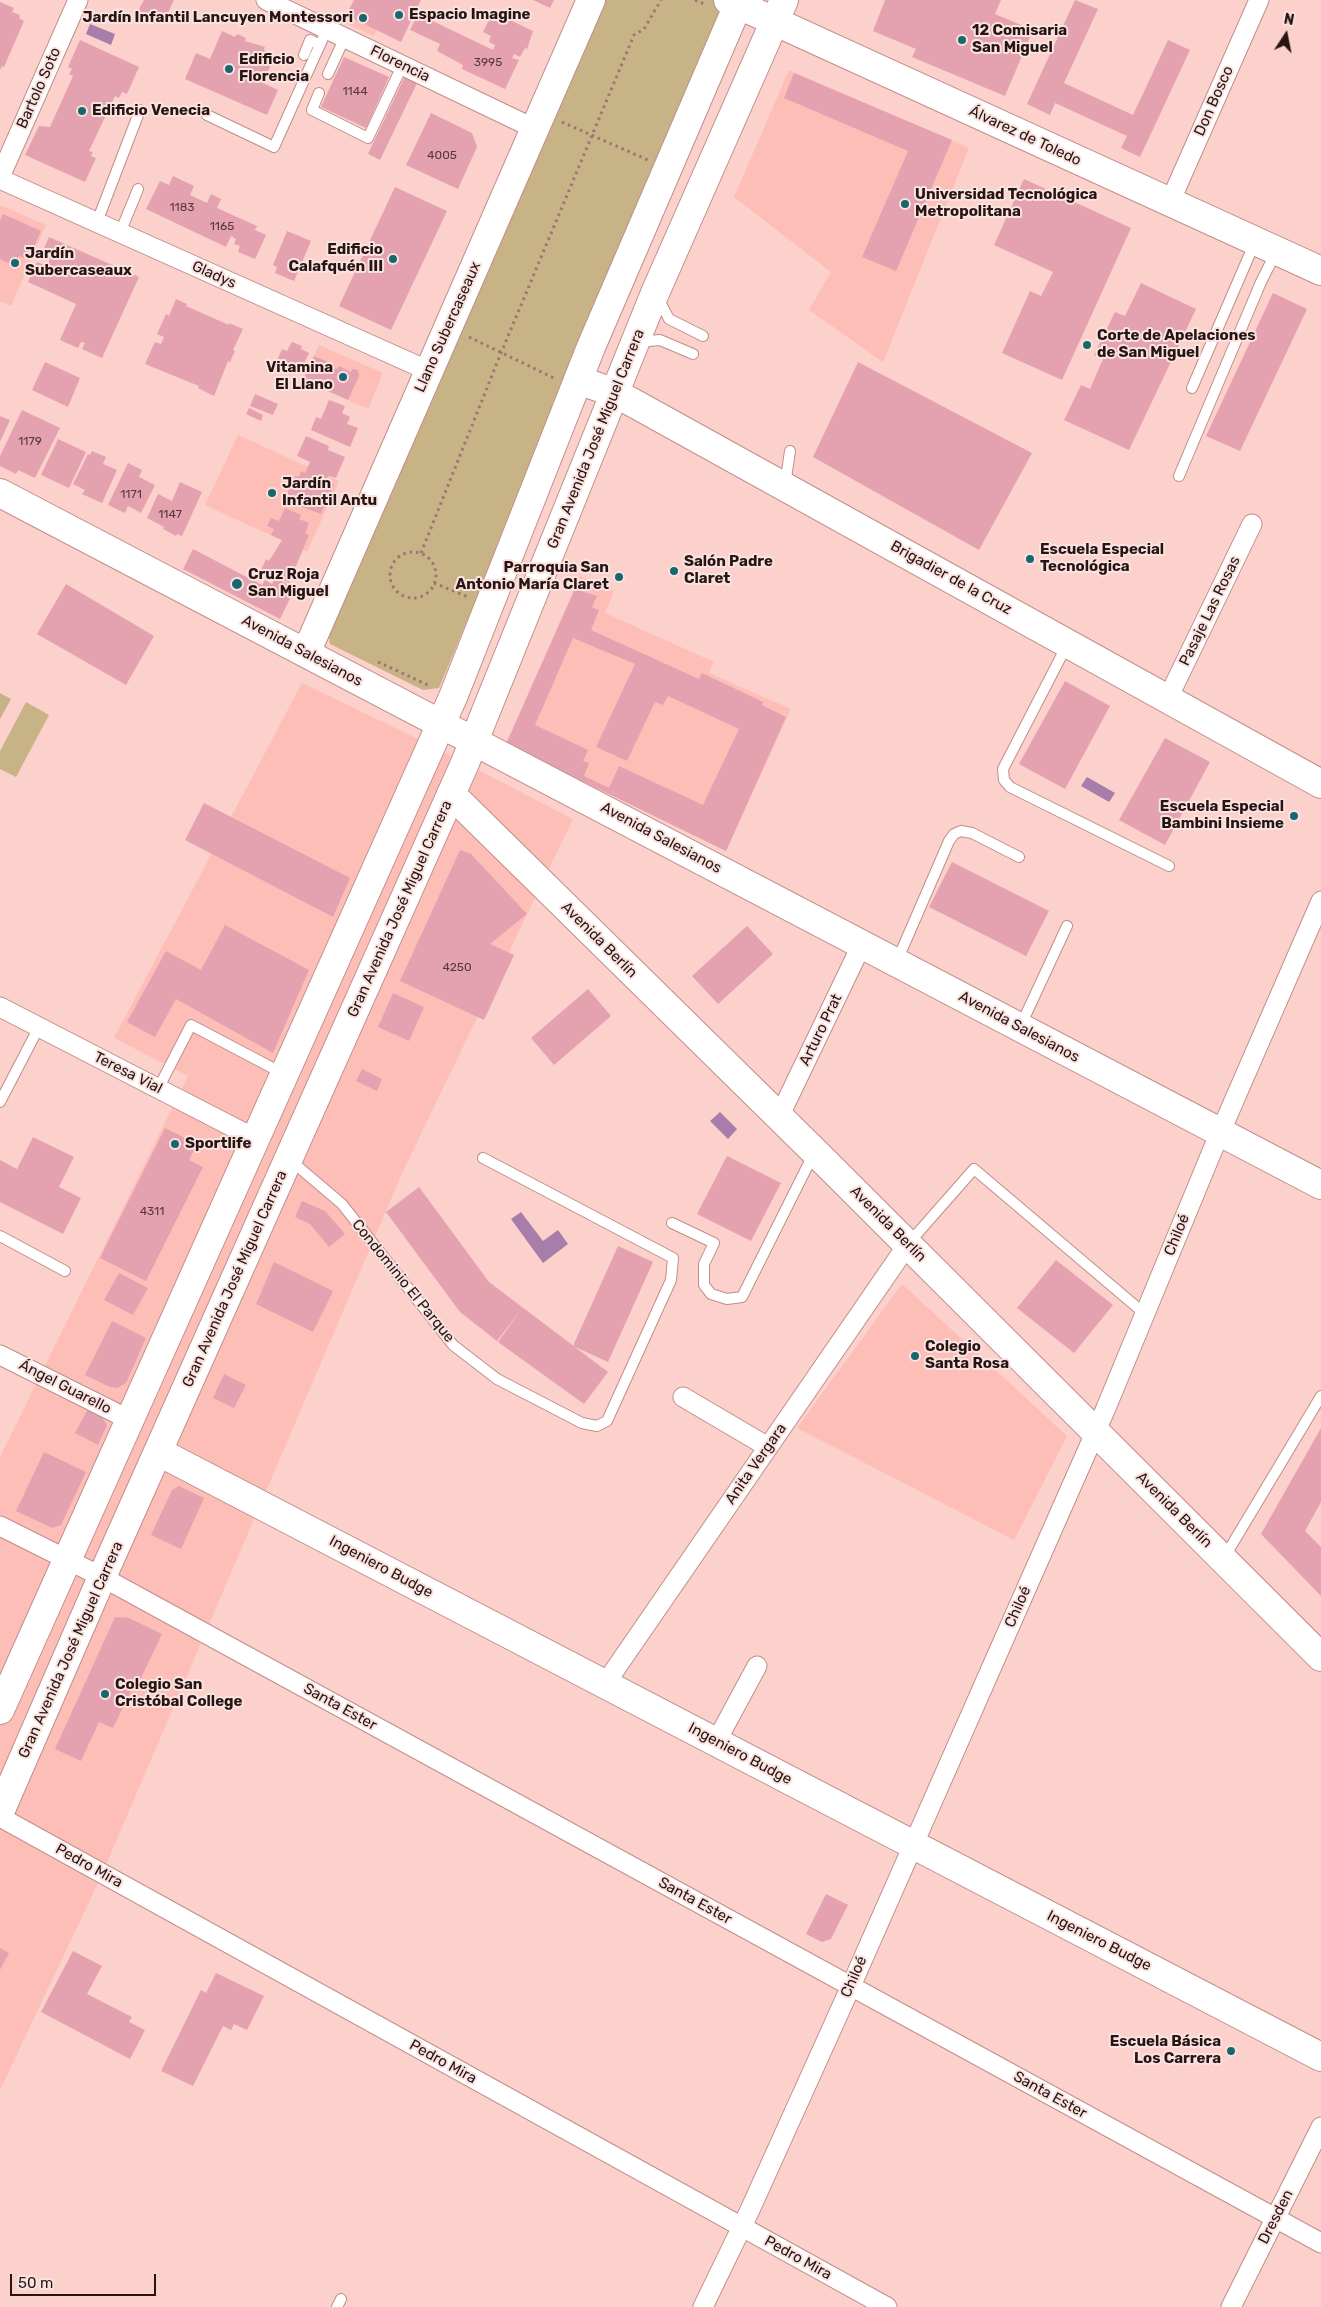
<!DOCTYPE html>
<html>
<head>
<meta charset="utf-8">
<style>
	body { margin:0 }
	#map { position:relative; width:1321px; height:2307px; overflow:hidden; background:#fcd0cb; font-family:Rubik,sans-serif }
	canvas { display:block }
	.north { position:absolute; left:1261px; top:10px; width:50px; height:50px; -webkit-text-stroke:4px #f9e3e0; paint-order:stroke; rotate:11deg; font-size:14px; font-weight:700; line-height:20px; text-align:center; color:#271413 }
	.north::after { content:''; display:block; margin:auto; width:18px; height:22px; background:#271413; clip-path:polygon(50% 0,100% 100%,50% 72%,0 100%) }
	.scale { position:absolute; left:10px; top:2274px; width:146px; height:22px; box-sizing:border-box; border:2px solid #271413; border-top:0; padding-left:6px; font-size:15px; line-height:18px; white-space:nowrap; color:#271413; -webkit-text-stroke:4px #f9e3e0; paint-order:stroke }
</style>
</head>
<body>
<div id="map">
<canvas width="1321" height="2307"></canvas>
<div class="north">N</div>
<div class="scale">50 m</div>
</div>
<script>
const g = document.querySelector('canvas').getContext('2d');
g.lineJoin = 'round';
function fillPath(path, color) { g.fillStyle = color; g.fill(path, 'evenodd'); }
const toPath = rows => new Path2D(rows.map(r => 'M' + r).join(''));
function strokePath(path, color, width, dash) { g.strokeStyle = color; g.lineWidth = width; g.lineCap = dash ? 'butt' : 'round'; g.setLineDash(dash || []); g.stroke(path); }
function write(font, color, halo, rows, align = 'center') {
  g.font = font + ' Rubik,sans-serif'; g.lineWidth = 4; g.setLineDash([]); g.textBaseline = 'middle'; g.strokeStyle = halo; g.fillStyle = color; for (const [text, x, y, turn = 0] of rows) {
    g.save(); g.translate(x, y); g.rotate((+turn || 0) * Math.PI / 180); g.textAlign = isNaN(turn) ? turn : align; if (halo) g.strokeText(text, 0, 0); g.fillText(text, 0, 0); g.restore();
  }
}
const built = toPath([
	[354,0,391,0,374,36,343,22],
	[789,70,969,148,883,362,809,310,831,272,734,197],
	[0,205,46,225,11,306,0,301],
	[319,345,383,373,368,409,303,380],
	[238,435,339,481,307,552,205,505],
	[580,576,614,591,605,613,714,662,709,673,791,709,726,851,506,744],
	[302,683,414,737,573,819,404,1169,99,1881,0,2090,0,1457,188,1076,114,1038],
	[902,1284,1067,1436,1014,1540,797,1428]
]);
const green = toPath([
	[601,0,726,0,439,688,423,690,330,644,327,629],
	[0,693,11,699,0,719],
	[26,702,49,715,16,777,0,769,0,751]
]);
const water = toPath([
	[90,24,115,34,111,45,86,34],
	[1087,777,1115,793,1109,802,1081,786],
	[720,1112,737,1129,728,1139,710,1121],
	[521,1212,543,1241,558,1230,568,1244,543,1263,511,1219]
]);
const building = toPath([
	[144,0,174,0,163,23,138,11],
	[354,0,421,0,401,42,346,15],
	[533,0,554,0,550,8],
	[885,0,1001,0,995,14,1033,30,1005,96,912,57,916,49,873,31],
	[1075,0,1098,9,1064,83,1133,115,1168,40,1190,50,1140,157,1121,148,1127,136,1055,103,1050,115,1027,104],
	[0,2,14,8,12,12,20,15,19,18,24,21,4,67,2,66,0,70],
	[493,12,533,31,527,49,525,48,520,57,514,54,512,58,519,60,505,89,462,69,463,65,437,51,440,44,410,30,418,14,493,50,495,45,489,42,491,36,483,32],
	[222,31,235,37,237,34,246,38,245,41,265,47,264,50,275,55,263,83,278,90,267,115,185,79,196,53,210,59],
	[80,40,139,67,127,94,122,92,119,98,115,96,89,151,93,152,91,156,96,158,85,182,25,155,39,126,50,127,73,76,69,74,72,69,68,67],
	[344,57,389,77,366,128,321,107],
	[794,73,952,140,896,271,862,257,908,151,784,98],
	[405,76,418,81,380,160,368,154],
	[431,113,472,133,477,147,458,189,406,165],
	[173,176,194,186,190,195,207,203,211,194,221,199,217,208,257,226,255,230,266,235,255,259,238,252,240,246,234,244,236,239,231,236,226,247,146,209,160,181,169,185],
	[1024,179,1131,228,1062,380,1002,353,1030,291,1041,296,1053,272,994,245],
	[395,187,447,211,391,330,339,306],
	[3,214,41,231,28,260,19,256,14,266,0,259,0,221],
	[287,231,311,241,294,281,275,273,277,267,273,265],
	[49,237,139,277,102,358,82,349,85,343,81,342,78,348,60,340,76,304,28,282,37,262,47,266,50,259,41,255],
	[1141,283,1196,309,1129,450,1064,420,1081,385,1090,389,1103,359,1094,355,1115,312,1125,316],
	[1273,293,1307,309,1240,451,1206,436],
	[176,299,187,304,186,306,229,325,229,323,243,329,233,350,235,351,230,362,228,361,214,396,198,388,199,386,145,364,155,342,161,344,164,337,157,334,166,314,169,316],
	[292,342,302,346,301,349,309,353,299,374,276,363,282,349,287,351],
	[314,356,335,365,334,368,337,369,339,366,351,372,352,369,358,370,359,376,348,400,303,380],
	[45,362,80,378,68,407,32,390],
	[858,362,1032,453,979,550,813,457],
	[255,394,278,404,273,415,250,406],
	[329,400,345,406,342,413,350,417,347,424,358,428,350,447,311,430,316,417,321,419],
	[249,408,263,415,261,421,246,414],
	[22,410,60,428,35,478,18,470,16,474,0,466,0,456],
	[0,416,10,420,0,442],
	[306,436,329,446,328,450,345,457,336,478,328,476,326,480,334,484,321,514,300,506,303,501,287,494,295,476,299,477,301,471,305,473,310,462,297,456],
	[58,439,86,452,69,488,41,475],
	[92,451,106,457,103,464,117,470,102,503,82,494,85,490,73,484,88,454,90,455],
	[128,463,142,470,139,477,155,485,141,513,128,506,125,513,108,505],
	[180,482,202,492,182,536,177,534,176,536,163,529,164,527,147,518,158,494,172,501],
	[285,508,301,515,299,519,309,523,305,533,309,535,289,583,261,570,266,559,269,561,282,540,271,535,274,529,267,526,271,518,279,521],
	[193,549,262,585,265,580,272,584,275,578,295,588,280,619,183,569],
	[66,584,154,636,126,685,37,634],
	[575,589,597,596,592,607,599,610,591,630,699,679,702,673,763,702,762,705,786,717,726,851,506,744],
	[573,638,635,664,596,747,627,761,655,702,663,705,668,696,739,729,703,805,619,766,609,788,584,776,589,763,583,761,588,750,535,725],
	[1065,681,1110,706,1065,789,1019,764],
	[1165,738,1210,762,1165,845,1119,820],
	[204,803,350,878,333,917,185,840],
	[460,850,471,854,527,914,490,944,514,955,484,1020,400,981],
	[952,862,1049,911,1026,956,929,907],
	[225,925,309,970,273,1053,176,999,155,1037,127,1022,166,951,201,970],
	[747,926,773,954,718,1004,692,976],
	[588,989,611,1016,554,1065,531,1038],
	[393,993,424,1007,409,1041,378,1027],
	[362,1069,382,1079,377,1091,356,1081],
	[165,1128,197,1144,189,1160,203,1167,146,1281,100,1258],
	[33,1137,74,1157,59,1187,81,1198,63,1234,0,1202,0,1160,17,1169],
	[727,1156,781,1183,751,1241,697,1214],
	[419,1187,489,1282,608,1372,584,1404,498,1342,520,1311,497,1341,460,1312,386,1212],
	[302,1201,325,1211,345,1234,329,1247,310,1224,295,1217],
	[618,1246,653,1262,608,1362,573,1346],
	[1056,1260,1113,1305,1074,1353,1017,1308],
	[274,1262,333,1291,313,1332,256,1304],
	[119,1273,148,1288,133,1315,104,1300],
	[112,1321,146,1338,126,1383,117,1388,110,1387,85,1375],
	[224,1374,246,1385,234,1408,213,1398],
	[88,1409,101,1416,107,1425,98,1445,75,1433],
	[1321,1428,1321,1502,1305,1531,1321,1547,1321,1596,1261,1534],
	[44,1452,86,1472,61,1525,52,1528,16,1511],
	[179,1486,204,1498,181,1549,151,1535,172,1490],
	[115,1617,129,1618,162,1634,140,1680,137,1679,113,1728,99,1722,81,1761,55,1749],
	[826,1894,848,1905,831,1939,822,1942,806,1934],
	[0,1948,9,1953,0,1970],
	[73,1951,102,1966,87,1994,132,2017,129,2022,145,2030,130,2059,41,2012],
	[216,1973,264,1996,247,2030,234,2024,231,2030,223,2026,193,2086,161,2071,201,1990,206,1993]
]);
const path = toPath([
	[695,0,706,5],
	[562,122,648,160],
	[469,337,556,379],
	'390 575a23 23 0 1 1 46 0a23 23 0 1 1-46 0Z',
	[421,553,501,353,634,35,644,29,661,0],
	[434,583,468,597],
	[378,662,430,686]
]);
const lane = toPath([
	[304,55,310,40,320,45],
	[328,74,345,37],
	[319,93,312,110,368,138,403,64],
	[207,115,274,147,327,29],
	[97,222,140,110],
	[120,233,138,189],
	[658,298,669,319,703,336],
	[638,342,660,340,693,354],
	[1192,388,1255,242],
	[1179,476,1261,282,1276,252],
	[785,485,790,451],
	[1067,645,1003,769,1004,780,1010,787,1169,866],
	[897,961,949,841,954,834,961,831,972,833,1019,857],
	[1021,1025,1067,926],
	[158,1089,191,1025,284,1074],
	[0,1102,39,1027],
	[289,1159,342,1204,453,1345,497,1379,582,1423,597,1426,607,1421,671,1280,673,1258,483,1158],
	[672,1223,714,1243,704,1264,704,1285,711,1294,727,1299,742,1297,814,1153],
	[0,1236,65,1271],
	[908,1244,974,1169,1145,1314],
	[1224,1558,1321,1396],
	[337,2307,341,2299]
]);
const street = toPath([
	[266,0,535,129],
	[0,177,78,0],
	[0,179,429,371],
	[1170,202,1259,0],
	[1168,698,1252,524],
	[0,1007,256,1139],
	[779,1117,862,944],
	[0,1355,130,1420],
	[683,1397,768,1447],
	[0,1526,102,1577,1321,2243],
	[605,1684,908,1244],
	[716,1742,757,1666],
	[0,1817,887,2307],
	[703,2307,749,2212,851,1986,1106,1408,1213,1149,1321,901],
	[1231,2307,1321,2127]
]);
const secondary = toPath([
	[728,0,1321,271],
	[578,380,615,393,637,405,1321,784],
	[0,493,1321,1185],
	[306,653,591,0],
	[451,794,815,1152,1321,1657],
	[159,1452,1321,2057]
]);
const primary = toPath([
	[0,1710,453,697,591,347,740,0],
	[0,1812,102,1577,465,763,655,293,784,0]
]);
const markers = [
	[399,15,5,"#19666e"],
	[363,18,5,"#19666e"],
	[962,40,5,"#19666e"],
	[229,69,5,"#19666e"],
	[82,111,5,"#19666e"],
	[905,204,5,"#19666e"],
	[393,259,5,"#19666e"],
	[15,263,5,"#19666e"],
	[1087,345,5,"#19666e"],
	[343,377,5,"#19666e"],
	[272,493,5,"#19666e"],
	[1030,559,5,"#19666e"],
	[674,571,5,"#19666e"],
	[619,577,5,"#19666e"],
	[237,584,6,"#19666e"],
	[1294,816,5,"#19666e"],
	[175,1144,5,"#19666e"],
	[915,1356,5,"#19666e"],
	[105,1694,5,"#19666e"],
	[1231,2051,5,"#19666e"]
];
const numberNames = [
	["3995",488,63],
	["1144",355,92],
	["4005",442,156],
	["1183",182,208],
	["1165",222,227],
	["1179",30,442],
	["1171",131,495],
	["1147",170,515],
	["4250",457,968],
	["4311",152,1212]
];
const poiNames = [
	["Espacio Imagine",409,15],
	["Jardín Infantil Lancuyen Montessori",353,18,"right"],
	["12 Comisaria",972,31],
	["San Miguel",972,48],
	["Edificio",239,60],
	["Florencia",239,77],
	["Edificio Venecia",92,111],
	["Universidad Tecnológica",915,195],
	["Metropolitana",915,212],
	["Edificio",383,250,"right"],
	["Calafquén III",383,267,"right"],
	["Jardín",25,254],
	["Subercaseaux",25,271],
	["Corte de Apelaciones",1097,336],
	["de San Miguel",1097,353],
	["Vitamina",333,368,"right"],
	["El Llano",333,385,"right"],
	["Jardín",282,484],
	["Infantil Antu",282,501],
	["Escuela Especial",1040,550],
	["Tecnológica",1040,567],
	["Salón Padre",684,562],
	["Claret",684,579],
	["Parroquia San",609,568,"right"],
	["Antonio María Claret",609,585,"right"],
	["Cruz Roja",248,575],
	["San Miguel",248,592],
	["Escuela Especial",1284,807,"right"],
	["Bambini Insieme",1284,824,"right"],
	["Sportlife",185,1144],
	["Colegio",925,1347],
	["Santa Rosa",925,1364],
	["Colegio San",115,1685],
	["Cristóbal College",115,1702],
	["Escuela Básica",1221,2042,"right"],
	["Los Carrera",1221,2059,"right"]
];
const streetNames = [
	["Florencia",400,64,26],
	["Bartolo Soto",39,88,-66],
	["Don Bosco",1214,101,-66],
	["Álvarez de Toledo",1025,136,25],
	["Gladys",214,275,24],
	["Llano Subercaseaux",448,327,-66],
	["Gran Avenida José Miguel Carrera",596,439,-68],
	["Brigadier de la Cruz",951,578,29],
	["Pasaje Las Rosas",1210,611,-64],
	["Avenida Salesianos",302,651,28],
	["Avenida Salesianos",661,838,28],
	["Gran Avenida José Miguel Carrera",400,909,-66],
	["Avenida Berlín",599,940,45],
	["Avenida Salesianos",1019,1027,28],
	["Arturo Prat",821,1030,-64],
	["Teresa Vial",128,1073,27],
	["Avenida Berlín",888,1224,45],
	["Chiloé",1177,1235,-68],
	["Gran Avenida José Miguel Carrera",235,1279,-66],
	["Condominio El Parque",403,1281,51],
	["Ángel Guarello",65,1387,27],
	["Anita Vergara",756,1464,-55],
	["Avenida Berlín",1174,1510,45],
	["Ingeniero Budge",381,1567,28],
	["Chiloé",1018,1607,-66],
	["Gran Avenida José Miguel Carrera",71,1650,-66],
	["Santa Ester",340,1707,29],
	["Ingeniero Budge",740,1754,28],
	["Pedro Mira",89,1866,29],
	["Santa Ester",695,1901,29],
	["Ingeniero Budge",1099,1941,27],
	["Chiloé",854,1977,-66],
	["Pedro Mira",443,2062,29],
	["Santa Ester",1050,2095,29],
	["Dresden",1276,2217,-63],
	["Pedro Mira",798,2258,29]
];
fillPath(built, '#fdbeb8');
fillPath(green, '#c8b387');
fillPath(water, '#a77da9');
fillPath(building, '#e4a2b0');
strokePath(lane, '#c18e89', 12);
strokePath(street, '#c18e89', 21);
strokePath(secondary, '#c18e89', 30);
strokePath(primary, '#c18e89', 30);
strokePath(path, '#977774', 3, [2.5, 4]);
strokePath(lane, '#fff', 10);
strokePath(street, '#fff', 19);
strokePath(secondary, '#fff', 28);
strokePath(primary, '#fff', 28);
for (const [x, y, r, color] of markers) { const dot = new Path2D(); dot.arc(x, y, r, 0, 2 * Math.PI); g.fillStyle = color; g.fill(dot); strokePath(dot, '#f9e3e0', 2); }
write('12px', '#56383a', null, numberNames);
write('bold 15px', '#271413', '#f9e3e0', poiNames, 'left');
write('15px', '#271413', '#f9e3e0', streetNames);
</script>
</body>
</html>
